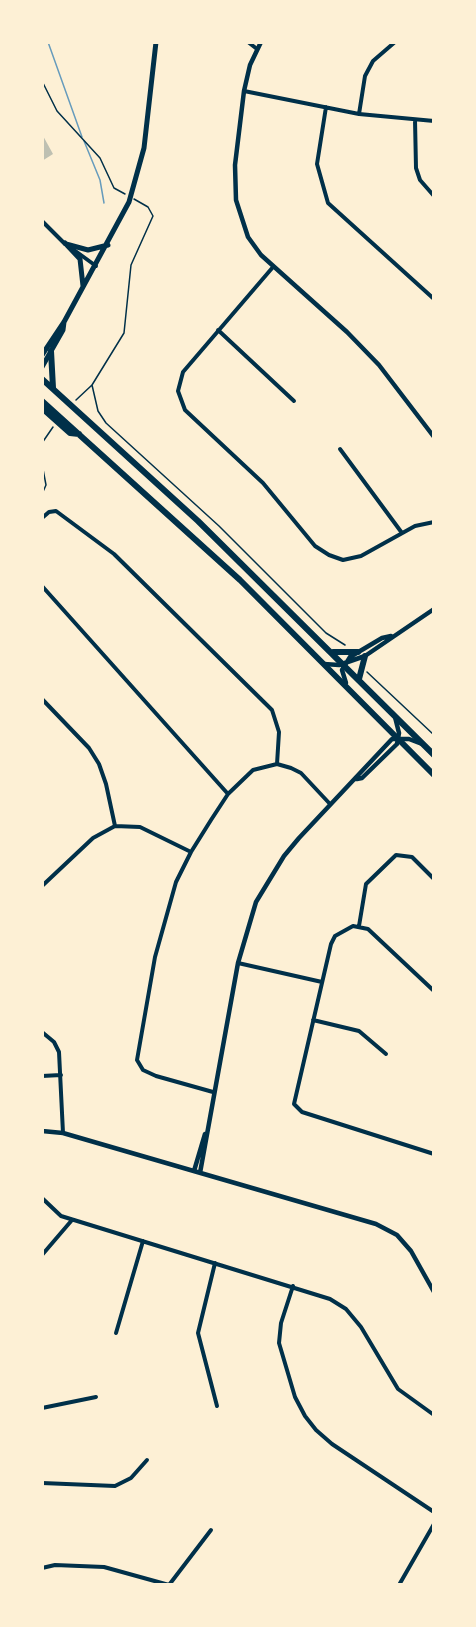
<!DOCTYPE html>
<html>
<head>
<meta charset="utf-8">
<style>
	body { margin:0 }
	#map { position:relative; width:476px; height:1627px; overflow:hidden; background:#fdf0d5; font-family:"Space Grotesk",sans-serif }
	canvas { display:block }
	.frame { position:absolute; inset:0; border:44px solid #fdf0d5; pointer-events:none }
</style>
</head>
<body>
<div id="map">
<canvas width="476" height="1627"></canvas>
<div class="frame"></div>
</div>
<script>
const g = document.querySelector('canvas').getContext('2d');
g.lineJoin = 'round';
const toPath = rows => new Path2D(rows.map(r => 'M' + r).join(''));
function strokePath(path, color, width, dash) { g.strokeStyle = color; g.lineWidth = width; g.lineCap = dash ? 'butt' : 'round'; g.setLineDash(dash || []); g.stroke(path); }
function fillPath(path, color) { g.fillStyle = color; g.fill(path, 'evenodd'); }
const stream = toPath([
	[48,42,82,137],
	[84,141,100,180,104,203]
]);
const building = toPath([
	[42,134,53,154,42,161]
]);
const path = toPath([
	[42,81,57,111,100,158,114,188,125,194],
	[92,385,98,411,106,423,219,526,326,633,345,645],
	[76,400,92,385,124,333,131,265,153,216,148,207,134,199],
	[42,443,53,427],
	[42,464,46,485,42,494],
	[367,672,434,735]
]);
const minor = toPath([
	[248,42,257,49],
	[244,91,359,114,434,121],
	[326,107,317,164,328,203,434,299],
	[359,114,365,76,373,61,395,42],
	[415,120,416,168,420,180,434,196],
	[42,221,65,244],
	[74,250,96,266],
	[273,267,183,372,178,391,185,410,263,483,315,546,329,555,343,560,361,556,415,526,434,522],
	[218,330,294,401],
	[340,449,402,533],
	[42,518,49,512,56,511,114,554,272,710,279,732,277,764],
	[42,586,228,794],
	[42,699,89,748,99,764,106,784,115,826],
	[42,886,93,838,115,826,140,827,191,852],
	[359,926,366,884,396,855,412,857,434,879],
	[238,963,322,982],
	[434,991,368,929,353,926,335,936,331,944,294,1104,302,1112,434,1154],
	[313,1020,359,1031,386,1054],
	[42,1032,54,1042,59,1052,63,1133],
	[42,1076,61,1075],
	[213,1092,156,1076,143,1070,137,1060,155,957,176,882,191,852,211,820,228,794,253,770,277,764,291,768,301,773,330,804],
	[42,1198,61,1216,330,1299,346,1309,361,1327,398,1389,434,1415],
	[42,1255,72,1220],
	[215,1263,198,1333,217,1406],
	[293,1286,281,1323,279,1343,295,1397,305,1416,316,1430,332,1444,434,1512],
	[116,1333,143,1241],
	[42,1408,96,1397],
	[42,1483,115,1486,131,1478,147,1460],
	[42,1568,55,1565,104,1567,169,1585],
	[169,1585,211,1530],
	[399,1585,434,1524]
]);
const tertiary = toPath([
	[261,42,250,65,244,91,235,165,236,200,248,237,261,255,347,332,379,365,434,437],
	[324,664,339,665,365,656,434,609],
	[346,683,342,670,350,657,382,638,391,636],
	[357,779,362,778,397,744,399,733,395,717],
	[42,1131,63,1133,376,1224,397,1235,411,1251,434,1292],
	[194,1171,205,1134],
	[200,1173,238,963,256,902,284,856,299,838,392,739,409,739,422,744]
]);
const secondary = toPath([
	[65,243,80,259,83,286],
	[66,244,88,250,108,245],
	[42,355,64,322,129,202,144,148,156,42],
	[42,367,63,330,64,322]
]);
const primary = toPath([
	[51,351,53,388],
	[42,379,198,521,434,755],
	[42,401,240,580,434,775],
	[42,408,70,433,79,434],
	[333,652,358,652],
	[359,679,365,656]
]);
strokePath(stream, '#669bbc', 1.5);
fillPath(building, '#bec0b2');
strokePath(path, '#003049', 1.5);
strokePath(minor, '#003049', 4);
strokePath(tertiary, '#003049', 4.5);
strokePath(secondary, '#003049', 5);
strokePath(primary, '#003049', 6);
</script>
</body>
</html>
